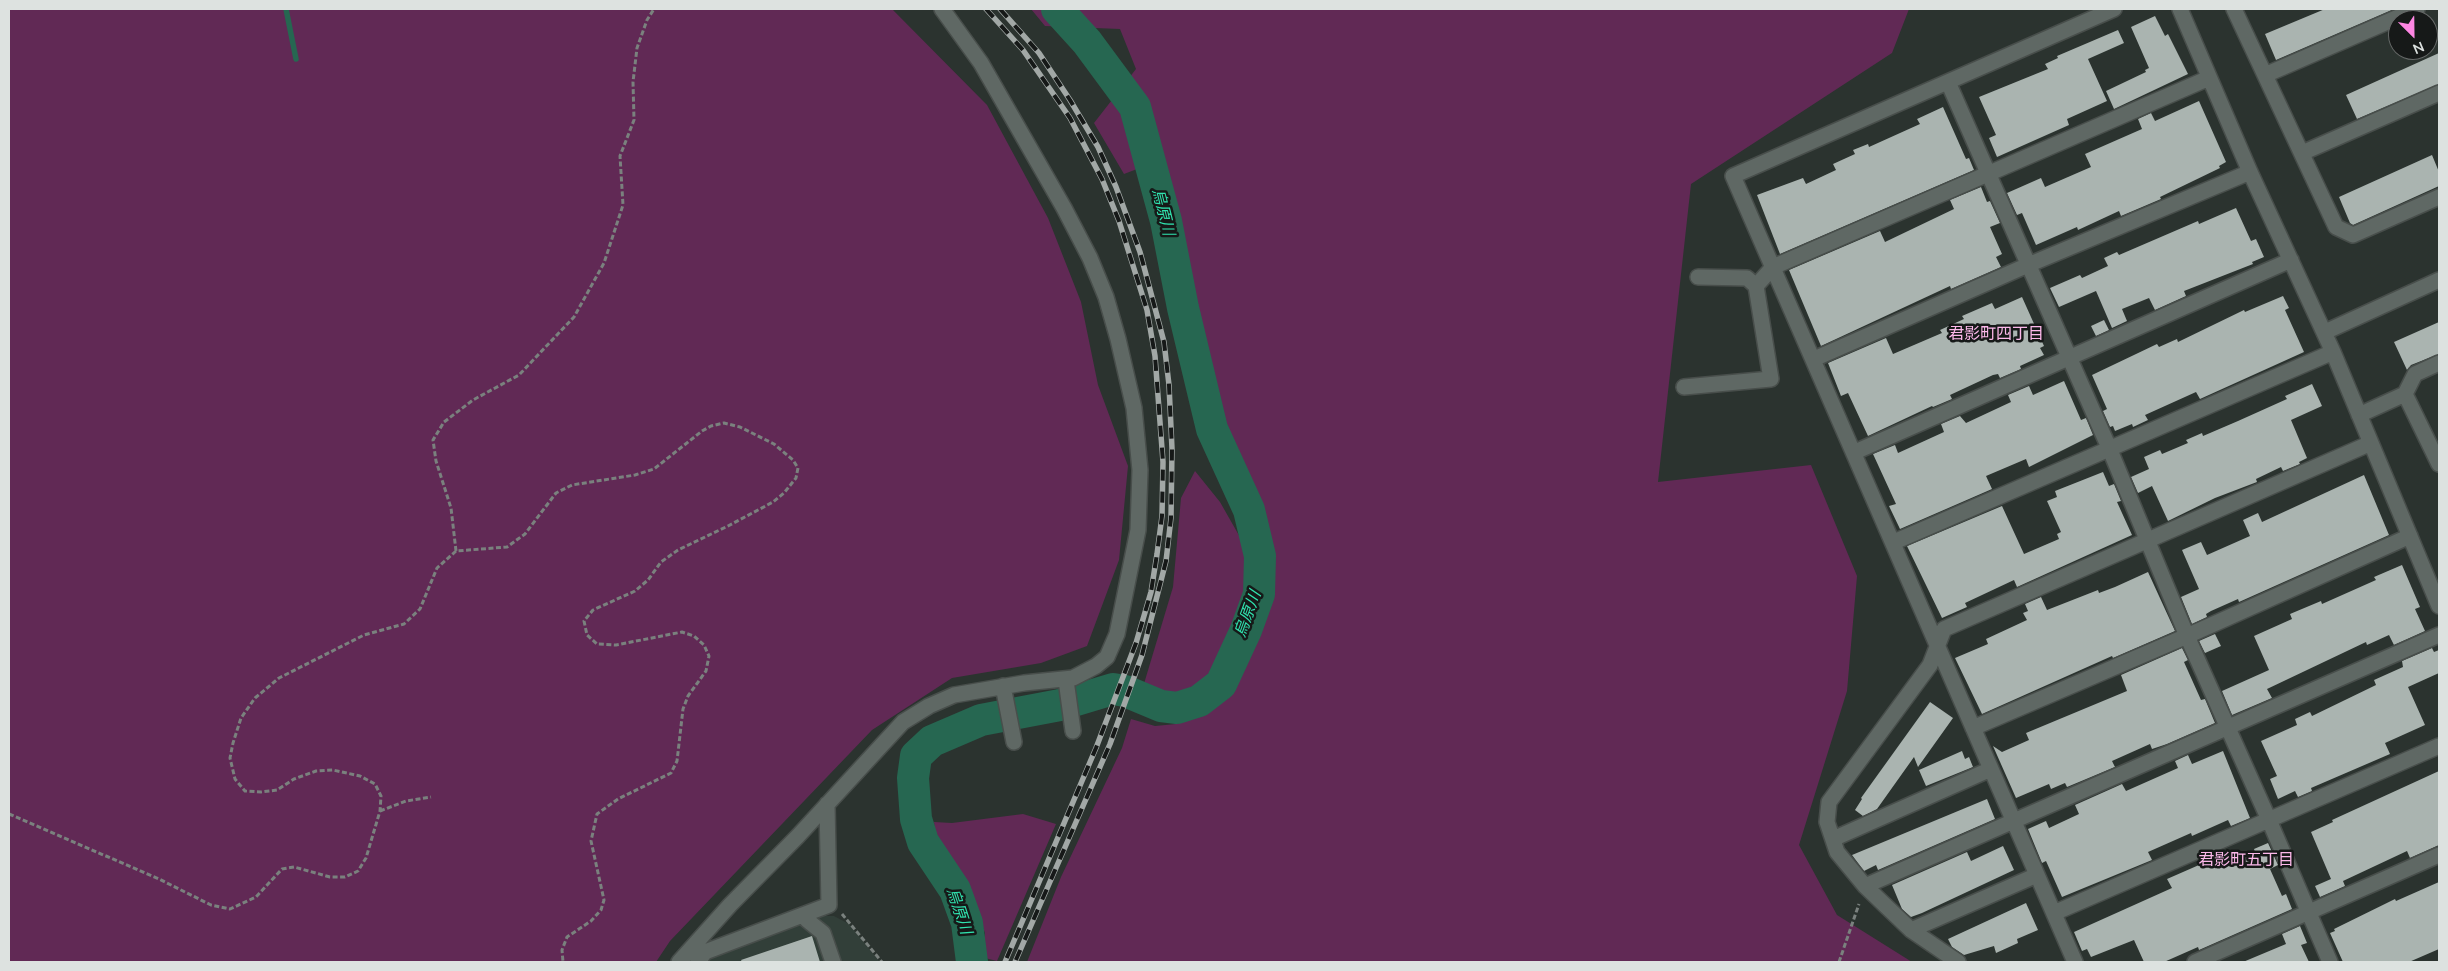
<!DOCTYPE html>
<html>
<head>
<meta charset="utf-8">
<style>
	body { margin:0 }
	#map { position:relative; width:2448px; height:971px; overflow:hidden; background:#2b332f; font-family:Mulish,sans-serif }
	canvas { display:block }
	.frame { position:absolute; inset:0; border:10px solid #dde2e0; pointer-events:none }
	.north { position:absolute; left:2388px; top:10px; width:50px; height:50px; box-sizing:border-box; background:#161918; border:1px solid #666968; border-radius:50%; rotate:157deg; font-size:14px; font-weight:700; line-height:20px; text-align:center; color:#dde2e0 }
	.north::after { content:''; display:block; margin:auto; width:18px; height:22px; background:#fd86e2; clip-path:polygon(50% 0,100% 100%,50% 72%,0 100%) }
</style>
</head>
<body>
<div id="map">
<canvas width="2448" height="971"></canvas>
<div class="frame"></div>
<div class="north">N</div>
</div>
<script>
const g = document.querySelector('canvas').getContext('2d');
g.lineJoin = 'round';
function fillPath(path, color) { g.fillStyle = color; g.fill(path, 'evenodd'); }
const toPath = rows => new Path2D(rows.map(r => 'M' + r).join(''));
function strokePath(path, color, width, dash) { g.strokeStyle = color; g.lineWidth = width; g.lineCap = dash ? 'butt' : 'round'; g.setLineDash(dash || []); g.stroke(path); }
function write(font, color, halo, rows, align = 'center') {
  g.font = font + ' Mulish,"Noto Sans JP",sans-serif'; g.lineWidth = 5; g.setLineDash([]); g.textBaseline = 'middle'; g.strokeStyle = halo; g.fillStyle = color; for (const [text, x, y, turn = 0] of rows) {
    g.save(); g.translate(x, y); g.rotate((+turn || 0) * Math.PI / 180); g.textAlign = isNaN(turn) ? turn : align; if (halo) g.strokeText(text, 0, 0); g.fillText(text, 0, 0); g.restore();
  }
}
const built = toPath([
	[818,916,834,916,849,924,880,962,707,962,712,957]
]);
const green = toPath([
	[9,9,892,9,987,105,1048,218,1081,302,1098,385,1128,466,1119,560,1087,646,1041,663,952,678,872,730,670,941,656,962,9,962],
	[1031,9,1909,9,1892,53,1691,184,1658,482,1811,465,1857,576,1847,691,1799,845,1837,915,1912,962,1027,962,1061,877,1122,748,1131,719,1155,726,1176,724,1200,716,1216,696,1202,691,1165,695,1143,687,1173,587,1181,498,1195,471,1220,502,1245,546,1270,541,1202,417,1176,318,1158,161,1124,174,1094,123,1136,69,1120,29,1045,26],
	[1023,814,1056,824,997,961,981,957,985,933,970,893,937,852,934,822,952,823]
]);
const stream = toPath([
	[286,9,296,59]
]);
const river = toPath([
	[972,962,967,923,955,890,923,842,916,819,913,778,916,756,932,741,981,720,1060,705,1113,689,1125,691,1161,706,1177,708,1199,701,1221,684,1246,630,1259,594,1260,556,1249,510,1212,429,1183,308,1166,221,1135,107,1087,42,1057,9]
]);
const building = toPath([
	[2325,9,2394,9,2276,60,2265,34],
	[2155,16,2165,36,2168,34,2188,74,2114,109,2106,91,2146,72,2145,70,2149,68,2131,27],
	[2118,30,2124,43,2088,59,2107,101,2067,119,2069,125,1997,157,1989,138,1996,135,1979,97,2048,69,2045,64,2058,58,2057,56],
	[2439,53,2439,84,2357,119,2346,95],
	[2199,101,2226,162,2219,166,2220,168,2160,197,2161,199,2121,216,2119,211,2078,230,2077,227,2036,245,2022,213,2017,215,2007,193,2041,178,2045,187,2091,167,2085,154,2142,129,2138,119,2151,113,2155,121],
	[1943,107,1966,159,1969,158,1974,170,1780,254,1757,195,1803,178,1806,184,1836,170,1833,164,1855,154,1853,150,1868,144,1869,147,1920,124,1917,119],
	[2432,155,2439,172,2439,186,2353,225,2350,223,2339,197],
	[1981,187,1987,202,1990,201,2000,223,1990,227,2002,254,1996,257,2001,267,1951,289,1950,286,1821,346,1789,270,1880,231,1885,242,1954,209,1950,200],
	[2236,208,2251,241,2256,239,2264,257,2252,262,2253,264,2184,291,2186,296,2155,310,2149,298,2122,309,2127,321,2112,328,2096,291,2059,307,2050,288,2080,275,2082,278,2108,266,2104,258,2117,252,2119,255,2198,221,2199,224],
	[2283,296,2289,308,2285,310,2304,352,2200,399,2196,392,2145,415,2148,420,2133,427,2132,424,2115,431,2113,426,2110,427,2103,411,2107,409,2092,375,2157,344,2159,347,2177,339,2178,342,2244,310,2245,312],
	[2022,297,2044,346,2040,348,2044,355,2020,366,2021,369,2000,378,1998,374,1993,375,1950,395,1952,399,1933,407,1932,406,1868,436,1848,393,1841,396,1828,363,1886,338,1893,354,1942,333,1940,330,1964,319,1962,316,1992,303,1995,309],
	[2104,320,2109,330,2096,336,2091,326],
	[2439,322,2439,354,2411,365,2407,370,2394,342],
	[2064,381,2081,420,2086,418,2093,435,2029,467,2026,459,1986,476,1992,489,1900,529,1889,506,1896,504,1873,454,1895,445,1898,453,1944,432,1941,424,1960,416,1966,423,2011,402,2008,395,2029,386,2033,395],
	[2312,384,2322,406,2291,420,2307,458,2299,462,2300,464,2283,471,2281,467,2256,479,2257,482,2215,498,2168,521,2152,486,2138,493,2131,477,2149,469,2144,457,2160,450,2162,454,2188,443,2186,440,2202,433,2203,436,2238,421,2287,399,2285,396],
	[2103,472,2109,486,2114,484,2121,501,2117,502,2132,535,2017,587,2014,580,1965,603,1967,607,1942,618,1907,546,2002,506,2024,554,2059,539,2057,534,2061,532,2047,501,2057,497,2055,491],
	[2364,475,2389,535,2239,602,2238,599,2211,611,2206,614,2207,617,2192,624,2181,597,2199,589,2182,550,2201,542,2207,555,2250,536,2243,520,2258,513,2262,522],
	[2402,565,2420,607,2415,609,2425,631,2394,645,2389,635,2367,645,2366,642,2267,689,2272,698,2232,715,2222,691,2269,670,2254,636,2292,619,2290,614,2321,601,2322,604,2376,580,2374,577],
	[2148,572,2175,631,2113,658,2112,656,1982,714,1955,658,1988,644,1986,639,2027,620,2023,613,2028,611,2025,604,2041,597,2047,610,2098,590,2099,593,2115,587],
	[2215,634,2221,646,2205,653,2199,641],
	[2182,648,2188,660,2184,662,2201,700,2205,699,2215,723,2167,744,2152,749,2150,744,2112,761,2115,767,2067,787,2065,783,2051,789,2049,784,2016,798,1993,746,2002,752,2029,740,2026,733,2127,691,2121,675],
	[2432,648,2434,652,2439,650,2439,673,2408,687,2425,725,2385,743,2390,754,2311,788,2312,791,2298,797,2295,791,2278,799,2270,779,2277,776,2261,741,2297,725,2295,719,2310,712,2312,716,2376,685,2374,680,2403,667,2402,661],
	[1930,702,1953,718,1918,767,1914,757,1877,809,1863,816,1855,810,1862,799,1861,798],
	[1962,751,1965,759,1969,757,1973,767,1926,786,1919,770],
	[2223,751,2250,818,2231,826,2228,820,2192,836,2191,833,2148,852,2152,860,2062,897,2046,861,2042,863,2028,829,2046,821,2049,828,2079,814,2075,805,2122,784,2126,791,2178,768,2175,761,2188,755,2192,764],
	[2439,771,2439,845,2410,858,2407,851,2343,881,2345,886,2320,897,2315,886,2331,879,2311,832,2333,822,2332,820],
	[1987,799,1995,819,1878,870,1876,865,1864,871,1852,855],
	[2268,843,2278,865,2270,869,2282,896,2286,894,2292,909,2199,950,2198,947,2164,962,2144,962,2134,940,2091,957,2087,949,2082,951,2074,932,2172,888,2167,879,2215,858,2219,868,2255,852,2254,849],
	[2003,846,2014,870,1922,913,1911,917,1902,909,1892,885,1967,852,1971,861],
	[2439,882,2439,949,2409,962,2343,962,2330,933,2335,931,2334,929,2395,899,2396,901],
	[2026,903,2038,930,2017,939,2018,943,1996,953,1994,946,1964,955,1952,947,1948,939],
	[2300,926,2307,943,2301,945,2309,962,2243,962,2286,944,2282,934],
	[812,936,820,962,742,962,741,960]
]);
const path = toPath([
	[456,551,451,508,436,461,433,440,444,422,473,400,519,375,574,317,604,263,623,205,620,156,634,120,633,82,637,48,647,20,654,9],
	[380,811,406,801,431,797],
	[9,814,159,879,211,905,230,909,256,897,282,869,294,867,330,877,345,877,358,871,366,858,380,811,381,796,375,784,360,776,333,770,316,771,294,779,277,790,261,792,245,791,235,779,230,758,233,743,241,718,255,698,279,678,364,635,404,624,420,609,437,568,456,551,507,547,525,534,556,493,572,485,635,475,654,469,702,431,711,426,724,423,740,427,774,444,793,460,798,468,796,478,784,493,773,502,728,526,678,550,661,562,648,580,635,591,593,610,584,621,587,635,597,644,616,645,682,632,694,636,704,645,709,656,706,671,688,696,683,709,677,761,671,773,618,799,597,814,591,841,604,900,601,910,591,921,567,937,562,950,563,962],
	[842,914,882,962],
	[1839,962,1859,904]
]);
const minor = toPath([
	[2180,9,2250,172,2333,352,2439,606],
	[2234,9,2336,227,2353,235,2439,197],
	[2265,75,2417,9],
	[1948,82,2110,450,2187,636,2269,820,2330,962],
	[2302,153,2439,93],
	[1756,286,1773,267,2209,78],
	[2325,332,2439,280],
	[1814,359,2028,265,2250,172],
	[2439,363,2415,374,2405,394,2439,464],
	[1684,387,1771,379,1756,286,1747,278,1698,277],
	[2359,415,2405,394],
	[1855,452,2291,260],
	[1894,542,2333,352],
	[1066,680,1073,731],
	[1003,686,1014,742],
	[1973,728,2187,636,2410,536],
	[1833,839,1991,769],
	[1865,886,2439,635],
	[2054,913,2439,746],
	[804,915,807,920,823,933,833,962],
	[1911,930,2037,875],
	[679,962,730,905,798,836,903,722,929,706,954,695,1024,683,1073,678,1096,666,1107,657,1117,634,1138,530,1140,470,1134,408,1118,339,1106,297,1090,258,1064,208,981,63,942,9],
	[698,962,705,952,829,905,827,804],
	[1958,962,1911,930,1865,886,1837,852,1827,822,1829,802,1930,665,1944,629,2371,443],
	[2075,962,1733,176,2114,9],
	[2195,962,2439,855]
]);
const rail = toPath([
	[986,9,1023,50,1070,118,1102,179,1119,221,1147,310,1155,356,1163,462,1162,516,1157,554,1151,592,1136,643,1096,748,1005,962],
	[1000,9,1039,53,1070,100,1098,147,1116,187,1140,252,1164,342,1169,385,1172,449,1171,518,1166,561,1142,655,1110,744,1015,962]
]);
const waterNames = [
	["烏原川",1163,212,76],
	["烏原川",1248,614,-70],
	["烏原川",959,911,72]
];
const neighbourhoodNames = [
	["君影町四丁目",1996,334],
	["君影町五丁目",2246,860]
];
fillPath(built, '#323f39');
fillPath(green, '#612955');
strokePath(stream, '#266751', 5.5);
strokePath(river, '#266751', 32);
fillPath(building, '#aab4b0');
strokePath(minor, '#484e4b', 18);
strokePath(path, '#7a817e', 3, [5, 2.5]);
strokePath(minor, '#5f6864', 15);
strokePath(rail, '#a2a8a6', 5.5);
strokePath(rail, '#161918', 4, [11]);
write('italic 16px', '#30e2ae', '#161918', waterNames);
write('16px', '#fcb8ea', '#161918', neighbourhoodNames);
</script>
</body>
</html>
